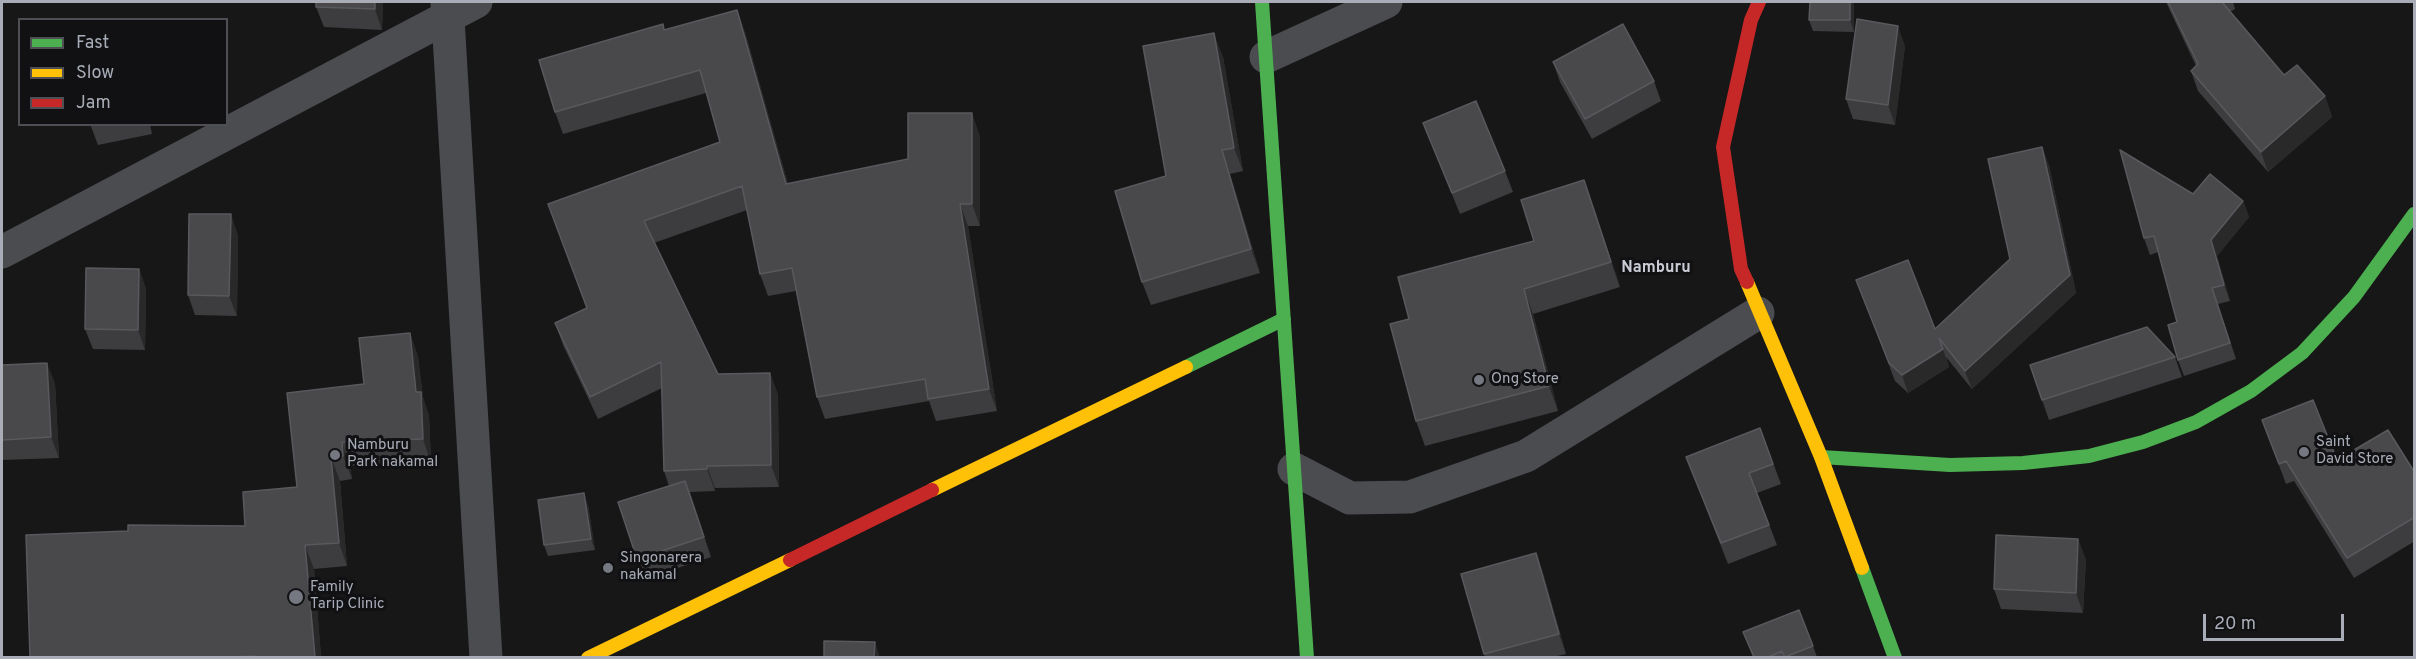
<!DOCTYPE html>
<html>
<head>
<meta charset="utf-8">
<style>
	body { margin:0 }
	#map { position:relative; width:2416px; height:659px; overflow:hidden; background:#171717; font-family:Overpass,sans-serif }
	canvas { display:block }
	.frame { position:absolute; inset:0; border:3px solid #a8adb8; pointer-events:none }
	.legend { position:absolute; left:18px; top:18px; width:210px; height:108px; box-sizing:border-box; background:#111113; border:2px solid #4d4f55; margin:0; padding:8px 10px; list-style:none; font-size:18px; color:#a8adb8 }
	.legend li { display:flex; align-items:center; gap:12px; height:30px }
	.legend b { width:30px; border:2px solid #4d4f55 }
	.scale { position:absolute; left:2203px; top:614px; width:141px; height:27px; box-sizing:border-box; border:3px solid #a8adb8; border-top:0; padding-left:8px; font-size:18px; line-height:21px; white-space:nowrap; color:#a8adb8; -webkit-text-stroke:4px #111113; paint-order:stroke }
</style>
</head>
<body>
<div id="map">
<canvas width="2416" height="659"></canvas>
<div class="frame"></div>
<ul class="legend">
<li><b style="height:8px;background:#4caf50"></b>Fast</li>
<li><b style="height:8px;background:#ffc107"></b>Slow</li>
<li><b style="height:8px;background:#c62828"></b>Jam</li>
</ul>
<div class="scale">20 m</div>
</div>
<script>
const g = document.querySelector('canvas').getContext('2d');
g.lineJoin = 'round';
const toPath = rows => new Path2D(rows.map(r => 'M' + r).join(''));
function strokePath(path, color, width, dash) { g.strokeStyle = color; g.lineWidth = width; g.lineCap = dash ? 'butt' : 'round'; g.setLineDash(dash || []); g.stroke(path); }
function fillPath(path, color) { g.fillStyle = color; g.fill(path, 'evenodd'); }
function write(font, color, halo, rows, align = 'center') {
  g.font = font + ' Overpass,sans-serif'; g.lineWidth = 6; g.setLineDash([]); g.textBaseline = 'middle'; g.strokeStyle = halo; g.fillStyle = color; for (const [text, x, y, turn = 0] of rows) {
    g.save(); g.translate(x, y); g.rotate((+turn || 0) * Math.PI / 180); g.textAlign = isNaN(turn) ? turn : align; if (halo) g.strokeText(text, 0, 0); g.fillText(text, 0, 0); g.restore();
  }
}
const street = toPath([
	[447,2,486,658],
	[1266,57,1386,2],
	[2,252,476,2],
	[1294,469,1350,498,1410,497,1526,456,1758,313]
]);
const fast = toPath([
	[1262,2,1307,658],
	[1186,367,1284,319],
	[1821,457,1950,465,2023,463,2089,456,2143,442,2196,422,2251,391,2302,353,2354,297,2414,214],
	[1862,568,1895,658]
]);
const slow = toPath([
	[1747,282,1821,457,1862,568],
	[932,490,1186,367],
	[588,658,790,560]
]);
const jam = toPath([
	[1747,282,1741,269,1723,147,1751,20,1759,2],
	[790,560,932,490]
]);
const wall = toPath([
	[383,2,382,30,324,27,316,7],
	[1810,2,1854,2,1854,32,1813,31,1809,20],
	[2166,2,2233,2,2235,9,2230,12,2284,75,2325,96,2332,117,2268,172,2198,91,2191,71,2196,66],
	[665,30,745,32,788,184,908,159,980,136,980,226,968,226,997,411,936,421,929,401,825,419,817,397,796,291,768,296,760,274,747,210,654,243,718,374,770,373,778,395,779,487,715,488,715,491,690,492,711,557,645,579,637,559,669,486,664,471,662,388,598,419,563,345,555,323,587,308,548,204,720,142,706,93,563,134,555,112],
	[1905,46,1895,125,1853,119,1846,99],
	[1223,57,1243,171,1230,174,1260,273,1151,305,1142,282,1166,176],
	[1553,62,1654,81,1661,101,1592,139,1560,82],
	[1423,123,1505,171,1513,192,1460,214],
	[90,124,150,124,152,134,98,145],
	[2049,165,2076,293,1972,389,1946,357,1949,367,1908,393,1895,381,1863,297,1935,329,2010,259],
	[2193,194,2243,201,2249,217,2217,256,2230,301,2218,304,2236,359,2184,376,2178,360,2177,322,2158,252,2150,255,2144,238],
	[1593,205,1620,287,1533,314,1558,411,1425,446,1416,421,1409,319],
	[238,235,237,316,195,315,188,295],
	[139,269,146,289,145,350,93,349,85,329],
	[410,333,418,357,423,397,429,416,431,463,350,466,352,479,340,481,347,566,314,569,321,657,30,657,128,531,245,526,297,487,364,384],
	[2175,357,2182,377,2049,420,2042,400],
	[2,365,55,383,59,458,2,460],
	[2262,420,2337,460,2415,473,2415,541,2354,578,2294,481,2286,484],
	[1760,428,1781,484,1757,493,1777,545,1728,564,1686,457],
	[588,505,595,550,548,556,544,545],
	[1536,553,1543,573,1566,654,1553,657,1485,657,1461,574],
	[2086,559,2083,613,2001,609,1994,589],
	[1743,632,1813,646,1817,657,1753,657]
]);
const shadedWall = toPath([
	[375,2,383,2,382,30,375,9],
	[1850,2,1854,2,1854,32,1850,20],
	[737,10,745,32,794,206,786,184],
	[1898,26,1905,46,1895,125,1888,105],
	[1214,33,1223,57,1243,171,1234,148],
	[2325,96,2332,117,2268,172,2261,152],
	[972,113,980,136,980,226,972,204],
	[2042,147,2049,165,2076,293,1972,389,1965,371,2070,275],
	[1222,150,1230,174,1260,273,1251,249],
	[1584,180,1593,205,1620,287,1611,262],
	[2243,201,2249,217,2217,256,2230,301,2224,285,2211,240],
	[960,204,968,226,997,411,989,389],
	[231,214,238,235,237,316,229,296],
	[139,269,146,289,145,350,138,330],
	[1524,289,1533,314,1558,411,1549,386],
	[410,333,418,357,423,397,429,416,431,463,423,439,416,392],
	[1943,349,1949,367,1908,393,1902,375],
	[47,363,55,383,59,458,51,437],
	[770,373,778,395,779,487,771,465],
	[342,442,350,466,352,479,343,456],
	[331,457,340,481,347,566,339,543],
	[707,466,715,488,715,491,707,469],
	[685,481,693,501,711,557,704,537],
	[584,493,588,505,595,550,591,539],
	[2078,539,2086,559,2083,613,2076,593],
	[305,545,314,569,321,657,315,657],
	[1536,553,1543,573,1566,654,1559,634],
	[875,642,880,657,874,657]
]);
const building = toPath([
	[316,2,375,2,375,9,316,7,316,2],
	[1810,2,1850,2,1850,20,1809,20,1810,2],
	[2168,2,2222,2,2284,75,2297,65,2325,96,2261,152,2191,71,2198,64,2168,2],
	[737,10,786,184,908,159,908,113,972,113,972,204,960,204,989,389,928,399,925,379,817,397,792,268,760,274,742,186,644,221,718,374,770,373,771,465,707,466,707,469,664,471,661,362,590,397,555,323,587,308,548,204,720,142,700,70,555,112,539,60,663,24,664,30,737,10],
	[1857,19,1898,26,1888,105,1846,99,1857,19],
	[1623,24,1654,81,1585,119,1553,62,1623,24],
	[1214,33,1234,148,1222,150,1251,249,1142,282,1115,191,1166,176,1143,46,1214,33],
	[1476,101,1505,171,1452,193,1423,123,1476,101],
	[2042,147,2070,275,1965,371,1939,338,1943,349,1902,375,1889,363,1856,280,1908,260,1935,329,2010,259,1988,159,2042,147],
	[2120,150,2193,194,2210,174,2243,201,2211,240,2224,285,2212,288,2230,343,2178,360,2168,325,2177,322,2154,236,2144,238,2120,150],
	[1584,180,1611,262,1524,289,1549,386,1416,421,1390,324,1409,319,1398,277,1534,241,1521,200,1584,180],
	[189,214,231,214,229,296,188,295,189,214],
	[86,268,139,269,138,330,85,329,86,268],
	[2147,327,2175,357,2042,400,2030,365,2147,327],
	[410,333,416,392,421,392,423,439,342,442,343,456,331,457,339,543,305,545,315,657,256,657,256,656,232,657,30,657,26,535,128,531,128,525,245,526,243,492,297,487,287,393,364,384,359,338,410,333],
	[47,363,51,437,2,440,2,365,47,363],
	[2313,400,2337,460,2388,430,2415,473,2415,517,2347,558,2286,461,2279,464,2262,420,2313,400],
	[1760,428,1773,464,1749,473,1769,525,1721,543,1686,457,1760,428],
	[685,481,704,537,637,559,618,502,685,481],
	[584,493,591,539,544,545,538,500,584,493],
	[1996,535,2078,539,2076,593,1994,589,1996,535],
	[1536,553,1559,634,1484,654,1461,574,1536,553],
	[1799,610,1813,646,1785,657,1782,651,1768,657,1754,657,1743,632,1799,610],
	[824,641,875,642,874,657,824,657,824,641],
	[1782,651,1785,657,1768,657,1782,651]
]);
const markers = [
	[1479,380,6,"#757880"],
	[2304,452,6,"#757880"],
	[335,455,6,"#757880"],
	[608,568,6,"#757880"],
	[296,597,8,"#757880"]
];
const poiNames = [
	["Ong Store",1491,380],
	["Saint",2316,443],
	["David Store",2316,460],
	["Namburu",347,446],
	["Park nakamal",347,463],
	["Singonarera",620,559],
	["nakamal",620,576],
	["Family",310,588],
	["Tarip Clinic",310,605]
];
const neighbourhoodNames = [
	["Namburu",1656,269]
];
strokePath(street, '#4b4c50', 33);
strokePath(fast, '#4caf50', 14);
strokePath(slow, '#ffc107', 14);
strokePath(jam, '#c62828', 14);
fillPath(wall, '#3d3d3f');
fillPath(shadedWall, '#29292a');
fillPath(building, '#49494c');
strokePath(building, '#58595d', 1.5);
for (const [x, y, r, color] of markers) { const dot = new Path2D(); dot.arc(x, y, r, 0, 2 * Math.PI); g.fillStyle = color; g.fill(dot); strokePath(dot, '#111113', 2); }
write('15px', '#a8adb8', '#111113', poiNames, 'left');
write('bold 16px', '#c9ccd4', '#111113', neighbourhoodNames);
</script>
</body>
</html>
